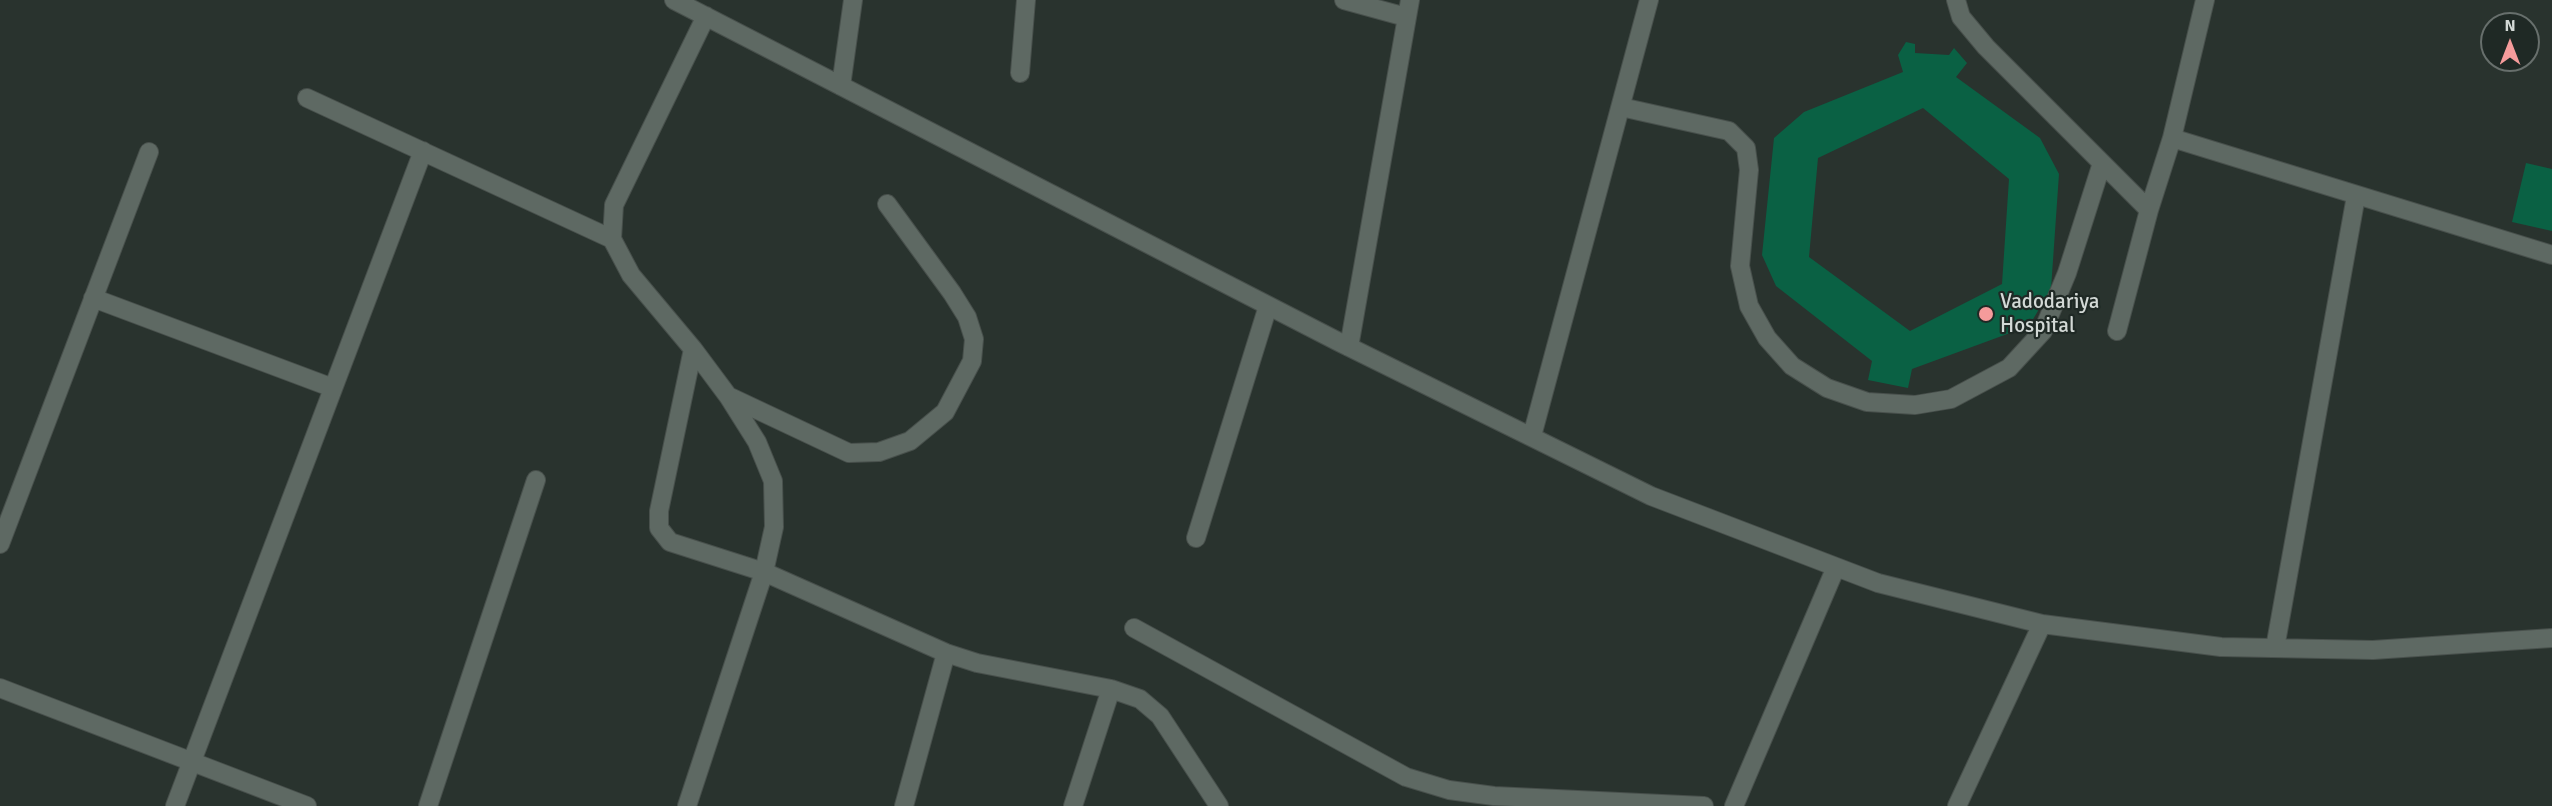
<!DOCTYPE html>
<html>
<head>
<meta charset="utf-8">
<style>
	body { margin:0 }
	#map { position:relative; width:2552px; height:806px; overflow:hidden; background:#29332e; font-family:Signika,sans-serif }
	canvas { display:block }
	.north { position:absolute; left:2480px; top:12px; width:60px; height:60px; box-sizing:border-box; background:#1f2925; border:2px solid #676f6c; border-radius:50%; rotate:0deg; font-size:16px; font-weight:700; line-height:24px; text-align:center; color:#d3d9d6 }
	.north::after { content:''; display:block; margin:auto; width:21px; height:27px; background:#f59b9b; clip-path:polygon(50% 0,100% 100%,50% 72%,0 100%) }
</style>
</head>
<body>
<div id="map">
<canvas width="2552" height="806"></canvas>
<div class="north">N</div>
</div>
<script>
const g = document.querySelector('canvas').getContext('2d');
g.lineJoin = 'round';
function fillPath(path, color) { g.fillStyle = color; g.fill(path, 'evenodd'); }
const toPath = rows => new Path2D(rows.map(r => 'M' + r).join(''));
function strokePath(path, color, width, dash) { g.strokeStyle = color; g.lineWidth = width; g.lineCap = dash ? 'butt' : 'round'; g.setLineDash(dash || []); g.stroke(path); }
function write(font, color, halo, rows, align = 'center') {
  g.font = font + ' Signika,sans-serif'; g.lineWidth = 4.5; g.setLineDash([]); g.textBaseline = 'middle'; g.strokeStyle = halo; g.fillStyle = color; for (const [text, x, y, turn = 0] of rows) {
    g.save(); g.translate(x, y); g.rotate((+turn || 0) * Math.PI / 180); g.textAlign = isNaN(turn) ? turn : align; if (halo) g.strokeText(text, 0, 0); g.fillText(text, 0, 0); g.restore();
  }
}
const building = toPath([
	[1906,42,1915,44,1915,53,1949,55,1954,48,1967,63,1956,77,2040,138,2059,174,2051,289,2029,326,1912,369,1908,388,1868,380,1872,361,1776,286,1762,255,1774,138,1804,112,1903,72,1898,55],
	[1923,108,2009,179,2002,284,1910,331,1809,257,1818,158],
	[2526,163,2552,169,2552,231,2512,222]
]);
const minor = toPath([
	[674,0,1339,342,1651,496,1878,583,2042,624,2221,647,2373,650,2552,638],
	[1344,0,1406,17],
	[1956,0,1961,17,1986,47,2149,210],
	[1020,73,1026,0],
	[841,86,853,0],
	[307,98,612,239],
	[1621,107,1729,131,1746,148,1749,170,1740,266,1749,306,1767,338,1792,366,1827,388,1867,402,1915,405,1951,399,2009,368,2043,331,2067,273,2102,163],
	[2172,138,2552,255],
	[93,298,333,388],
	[2117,331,2149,210,2172,138,2205,0],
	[1349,347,1410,0],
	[693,349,659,511,659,528,670,542,764,572,946,653,977,663,1111,689,1140,699,1160,716,1219,806],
	[728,396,849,453,879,452,910,441,945,412,972,361,974,339,967,317,952,293,887,204],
	[1532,436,1649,0],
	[1196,538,1268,306],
	[0,544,149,152],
	[1134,628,1406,777,1449,790,1494,796,1704,806],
	[2275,648,2356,196],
	[0,688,307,806],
	[175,806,423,151],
	[428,806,536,480],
	[687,806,764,572,774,527,773,481,757,442,728,396,693,349,631,275,612,239,614,205,706,16],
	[904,806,946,653],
	[1073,806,1111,689],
	[1734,806,1836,567],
	[1957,806,2042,624]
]);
const markers = [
	[1986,314,8,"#f59b9b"]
];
const poiNames = [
	["Vadodariya",2000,302],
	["Hospital",2000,326]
];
fillPath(building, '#0a6144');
strokePath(minor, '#48504c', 20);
strokePath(minor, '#5e6963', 18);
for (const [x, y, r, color] of markers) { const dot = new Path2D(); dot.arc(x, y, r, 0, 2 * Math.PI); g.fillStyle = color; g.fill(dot); strokePath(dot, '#1f2925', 2); }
write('21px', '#d3d9d6', '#1f2925', poiNames, 'left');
</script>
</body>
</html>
